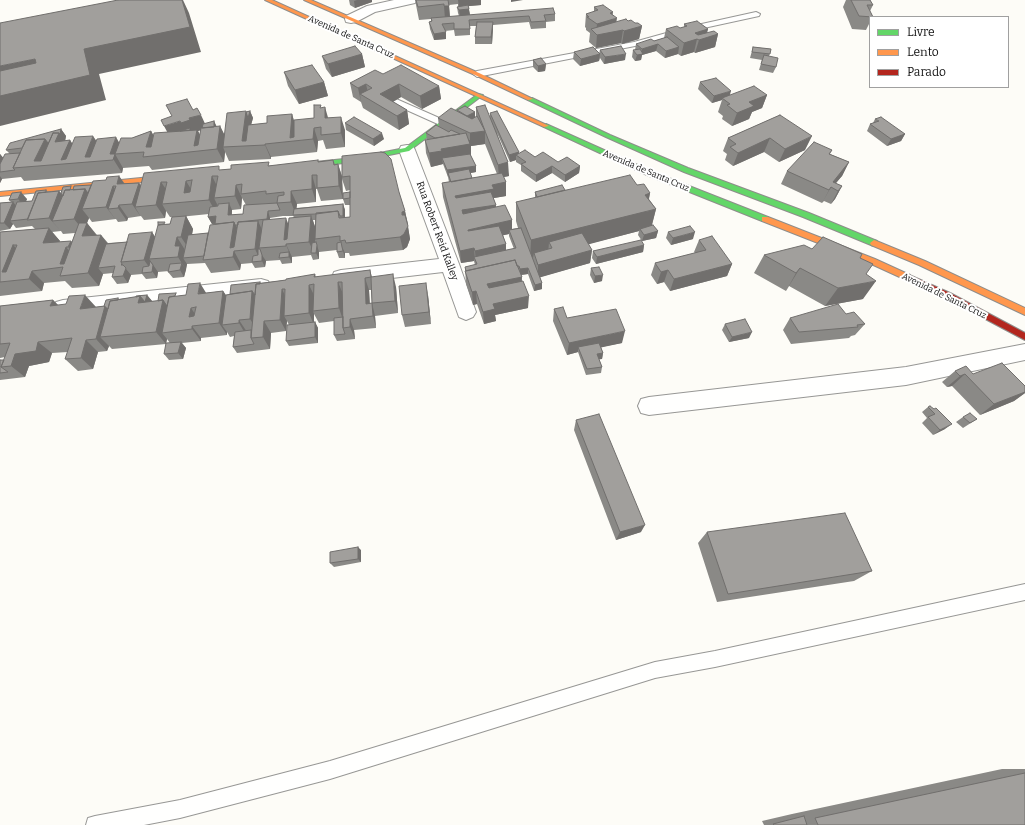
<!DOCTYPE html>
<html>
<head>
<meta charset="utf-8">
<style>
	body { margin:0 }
	#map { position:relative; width:1025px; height:825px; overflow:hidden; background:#fdfcf7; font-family:Bitter,serif }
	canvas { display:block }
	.legend { position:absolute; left:869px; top:16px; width:140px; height:72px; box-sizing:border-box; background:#fff; border:1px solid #a0a0a0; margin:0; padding:5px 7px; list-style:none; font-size:12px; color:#111 }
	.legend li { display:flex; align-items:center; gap:8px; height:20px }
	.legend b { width:20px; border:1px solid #a0a0a0 }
</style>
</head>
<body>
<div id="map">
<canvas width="1025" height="825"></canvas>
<ul class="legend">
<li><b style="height:5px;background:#63d668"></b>Livre</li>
<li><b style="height:5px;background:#ff974d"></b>Lento</li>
<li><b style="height:5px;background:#b3261e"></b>Parado</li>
</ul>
</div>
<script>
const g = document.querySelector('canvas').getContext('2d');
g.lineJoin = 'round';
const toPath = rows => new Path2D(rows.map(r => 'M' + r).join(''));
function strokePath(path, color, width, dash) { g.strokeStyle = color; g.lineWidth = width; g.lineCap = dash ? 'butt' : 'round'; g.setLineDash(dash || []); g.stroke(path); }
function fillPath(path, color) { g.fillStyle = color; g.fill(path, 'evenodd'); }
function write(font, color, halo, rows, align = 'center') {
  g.font = font + ' Bitter,serif'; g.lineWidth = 4; g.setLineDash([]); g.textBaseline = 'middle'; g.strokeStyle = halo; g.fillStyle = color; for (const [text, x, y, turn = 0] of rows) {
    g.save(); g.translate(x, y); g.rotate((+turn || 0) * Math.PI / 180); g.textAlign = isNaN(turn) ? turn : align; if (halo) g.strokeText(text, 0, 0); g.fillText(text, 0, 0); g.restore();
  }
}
const lane = toPath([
	[756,12,760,14,759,16,690,31,635,46,477,77,473,74,477,71,634,42,688,27,756,12],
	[394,98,446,121,448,123,443,126,440,125,391,103,390,101,394,98],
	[1025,584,1025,600,715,667,655,678,330,779,180,818,144,825,86,825,88,818,95,816,180,800,330,761,655,662,715,651,1025,584]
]);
const street = toPath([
	[394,0,417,0,415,3,375,12,356,22,351,23,346,22,345,19,346,16,367,6,394,0],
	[407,145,413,146,415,150,459,264,476,312,473,317,466,320,459,317,443,272,341,284,334,282,332,277,334,272,341,270,439,259,399,150,401,146,407,145],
	[261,279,268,281,271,286,268,291,261,293,63,314,56,312,53,307,56,302,63,300,261,279],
	[1025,344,1025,360,906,385,649,415,641,413,638,406,641,399,649,397,906,367,1025,344]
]);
const fast = toPath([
	[478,94,483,95,409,151,354,162,305,167,302,165,305,163,354,158,405,148,478,94],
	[528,98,532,98,610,135,688,168,809,213,877,241,878,243,874,246,871,245,803,217,684,172,606,137,528,100,528,98],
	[546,124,651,171,768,217,769,219,768,221,762,221,647,175,544,127,543,126,546,124]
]);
const slow = toPath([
	[265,0,272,0,549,126,544,127,265,0],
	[304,0,311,0,479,73,533,99,528,100,475,75,304,0],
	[171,175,174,177,173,179,0,196,0,192,171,175],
	[762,217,768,217,875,259,910,275,911,277,907,280,904,279,869,263,762,221,762,217],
	[874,240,925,261,1025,308,1025,315,919,265,871,245,870,243,874,240]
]);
const jam = toPath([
	[907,274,950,293,1025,333,1025,340,944,297,904,279,903,277,907,274]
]);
const wall = toPath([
	[349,0,372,0,372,2,355,8,350,5],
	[415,0,481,0,481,5,468,6,470,15,555,14,555,21,546,22,546,28,531,29,529,22,493,25,492,44,475,44,475,37,476,26,470,26,470,35,455,36,454,30,445,31,446,39,434,40,430,29,429,22,431,22,431,19,419,20],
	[458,4,458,7,457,7,458,13,459,16,450,17,449,5],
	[846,0,870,0,873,5,870,11,873,17,870,17,870,22,866,30,852,29,843,7],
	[594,7,612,14,616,22,628,21,642,26,639,39,622,44,621,43,596,48,589,42,590,33,586,30,586,28,585,27,586,14,594,12],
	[684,24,708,29,707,33,718,34,715,47,695,53,694,52,681,56,678,54,665,58,656,51,642,55,641,60,635,61,632,57,633,50,635,50,636,44,654,41,664,38,666,29,680,28,684,27],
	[753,47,771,49,769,56,776,67,773,73,759,70,762,60,750,58],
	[600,50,625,60,604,64,600,58,599,61,580,66,573,59,574,52,599,54],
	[362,54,365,67,332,77,326,69,322,56],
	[533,60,546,64,545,71,538,72,533,67],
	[284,72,324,82,328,96,299,104,288,86],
	[383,74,439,86,441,99,422,109,401,97,393,102,407,110,409,124,399,130,363,108,361,102,353,97,350,83],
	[700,82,730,95,767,95,762,108,752,112,749,119,732,126,722,119,723,116,718,112,722,100,712,103,698,89],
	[476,107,490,118,490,113,519,153,558,162,580,166,579,173,565,182,552,173,536,182,521,171,521,165,516,162,516,160,510,162,497,133,509,176,503,177,506,182,506,196,494,198,494,200,496,207,512,220,512,229,518,228,516,221,516,202,535,198,535,192,637,185,650,193,649,199,656,209,652,225,658,231,656,238,642,241,638,235,639,231,588,244,592,250,590,263,540,277,542,283,542,289,534,291,528,274,521,275,522,281,528,308,495,315,496,321,484,324,477,304,473,305,466,284,465,267,475,265,474,261,461,263,443,197,442,183,449,182,448,177,443,164,443,162,443,164,431,167,426,153,425,140,427,140,426,133,439,127,438,118,457,112,457,110,475,112,475,118,476,117],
	[485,144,497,174,472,178,470,173,476,172,476,166,471,156,471,146],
	[509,234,509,236,514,249,506,250,506,244,503,235],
	[321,108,328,118,345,130,345,147,326,149,323,140,318,141,317,152,271,157,271,159,229,161,225,152,224,162,152,170,149,166,123,168,122,173,24,181,21,177,2,179,0,183,0,154,3,158,10,154,6,150,61,129,66,136,65,141,70,140,72,144,96,141,119,143,132,138,151,131,153,135,167,132,193,110,205,124,214,121,217,127,220,126,224,134,246,112,250,111,253,118,251,125,267,123,292,114,294,122,314,118],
	[201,130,200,135,198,131],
	[780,115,805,150,779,162,764,152,733,166,725,160,727,154,723,151,728,138],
	[875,119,905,134,901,141,887,146,867,131,870,124,873,123],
	[345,123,384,139,374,146,346,130],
	[832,150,830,154,849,162,842,176,835,183,842,186,835,199,831,204,824,201,822,203,781,184,787,171],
	[342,156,399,192,405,211,410,239,407,247,403,250,350,256,349,253,345,253,345,258,339,258,337,252,337,250,319,252,319,259,313,260,311,255,292,257,292,263,282,264,280,260,266,261,265,267,255,268,252,263,241,264,240,270,211,273,205,263,187,264,184,277,173,278,168,272,169,271,158,272,157,278,146,279,142,274,131,275,128,283,117,284,112,277,113,273,103,274,99,286,72,288,65,281,44,283,42,291,0,296,0,232,35,229,32,226,16,228,13,224,10,229,0,231,0,203,11,202,9,200,12,193,27,199,26,201,32,201,46,190,48,192,59,191,61,193,73,189,91,185,119,176,125,184,139,183,141,185,221,170,333,160,335,164,338,164,342,176],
	[342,179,346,191,350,190,350,192,343,199,345,205,350,205,350,217,345,218,345,210,343,204,296,208,297,204,316,202,316,189,317,189,321,201,343,199],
	[242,198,246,205,243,214,232,215,232,210,241,209],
	[166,211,170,217,172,217,170,224,166,224,155,237,152,232,127,242,108,243,101,235,97,235,87,223,89,218,92,222,116,219,118,222,127,221,128,218,141,216,144,220,165,218],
	[209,214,208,217,212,224,215,224,208,233,192,235,193,229,186,216,179,217],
	[283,216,293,216,294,217,288,224,270,219,270,218],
	[313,220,315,220,315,227],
	[61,231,63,234,75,233,72,242,71,241,59,242,60,241,52,232],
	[668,232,693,239,671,245,666,238],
	[699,240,732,264,727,276,670,291,664,282,657,284,651,275,655,263,695,253,694,252],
	[644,245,643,252,596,264,592,258,593,251],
	[812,249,860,258,866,274,863,299,825,306,789,286,786,291,754,273,764,255],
	[591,268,602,281,594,283,590,275],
	[370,270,372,277,396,287,398,313,375,316,376,328,354,330,355,339,337,341,334,335,334,321,319,323,314,314,314,322,315,322,318,328,318,343,289,346,286,341,289,325,287,321,286,331,271,333,270,349,237,353,233,347,234,336,230,337,227,332,227,335,201,338,201,341,182,343,186,348,183,359,169,360,164,354,166,344,112,349,109,346,107,351,98,352,93,369,78,371,65,359,68,352,52,353,49,362,29,366,25,377,0,380,0,360,4,360,5,357,0,358,0,306,53,300,58,305,96,307,104,306,118,298,119,299,136,297,147,295,152,301,158,301,178,296,223,291,226,295,230,294,260,282,260,283,286,280,315,274,316,277],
	[369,290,371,290,372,303,370,304],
	[167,339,170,343,166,343],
	[428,295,431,324,405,327,402,315],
	[554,309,567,318,622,343,601,347,603,353,602,359,599,359,602,367,601,373,586,375,578,352,567,355,553,321],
	[846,314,865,324,855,335,851,336,849,338,791,344,783,330,790,318],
	[725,324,749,338,729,342,722,330],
	[955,371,973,374,1025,386,1025,393,1014,401,980,415,952,386,947,387,942,382],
	[928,407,934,409,945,429,933,435,922,423,927,418,922,412],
	[963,417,977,419,963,428,956,422],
	[576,420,641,532,616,540,574,430],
	[707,532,872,571,854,581,717,602,698,543],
	[361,550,361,562,334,567,330,563],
	[1002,769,1025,769,1025,825,764,825,762,821,792,814]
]);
const shadedWall = toPath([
	[182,0,183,0,189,13,201,52,99,74,106,100,0,126,0,66,84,49],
	[357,0,372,0,372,2,355,8,354,1],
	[458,0,481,0,481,5,459,7],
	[511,0,523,0,511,2],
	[444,6,449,6,450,19,445,19],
	[469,9,470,15,460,17,459,10],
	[613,12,612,20,617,18,615,31,623,30,621,43,596,48,597,35,596,34,597,24,610,13],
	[493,22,493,29,492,44,491,37],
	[642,26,639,39,622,44,624,31],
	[708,29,705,38,718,34,715,47,695,53,699,40,697,39,694,52,681,56,684,43,695,33],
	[446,32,446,39,434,40,434,34],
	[658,44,656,51,642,55,641,60,635,61,637,55,641,54,642,49],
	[679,47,678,54,665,58,666,51],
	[362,54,365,67,332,77,328,64],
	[600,54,599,61,580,66,581,59],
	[626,54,625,60,604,64,605,57],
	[546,64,545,71,538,72,538,66],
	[324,82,328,96,299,104,295,90],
	[366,84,369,98,360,94,361,102,358,88],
	[399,84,401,97,382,108,380,94],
	[439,86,441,99,422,109,420,96],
	[731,91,729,98,722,98,722,100,712,103,714,96],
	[767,95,762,108,752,112,749,119,732,126,737,113,749,102],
	[325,107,329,121,325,118],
	[407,110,409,124,399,130,397,116],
	[246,111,248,118,250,111,253,118,251,125,244,146,242,141],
	[475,112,475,119,468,123,467,116],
	[292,114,296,127,295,141,290,138],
	[201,115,207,128,198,131,204,143,203,151,171,139,164,126],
	[341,117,345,130,345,147,341,133],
	[214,121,217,128,205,137],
	[220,126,227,140,223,147,225,152,224,162,217,149],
	[314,128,318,141,317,152,313,139],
	[61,129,66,136,65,141,70,140,79,154,76,163,61,160,55,142],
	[151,131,159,145,155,155,146,147],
	[485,131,485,144,471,146,471,157,442,158,443,164,431,167,429,153,470,140,470,133],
	[382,133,384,139,374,146,373,139],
	[905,134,901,141,887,146,891,139],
	[93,136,102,149,88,162,85,157],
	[812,136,805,150,779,162,785,149],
	[116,137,124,151,115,154,123,168,122,173,110,154],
	[770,138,764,152,733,166,738,153],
	[45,139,55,152,38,166,34,161],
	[265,144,271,157,271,159,265,145],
	[519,152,519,157,516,155,516,160,510,162,509,155],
	[0,154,6,161,0,172],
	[508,162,509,176,499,178,498,165],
	[849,162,842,176,832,188,831,187,822,203,829,190,833,182],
	[338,164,342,177,343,199,339,186],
	[476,166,476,172,449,177,448,173,448,177,447,170],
	[552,166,552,173,536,182,536,175],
	[580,166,579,173,565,182,565,175],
	[312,175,316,189,316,202,312,189],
	[0,176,2,179,0,183],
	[119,176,128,189,117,184],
	[212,176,219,190,214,198,217,204,216,213,209,200],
	[186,181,194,194,184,193],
	[161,182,170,195,162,204,166,211,165,218,156,205],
	[506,182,506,196,494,198,494,202,456,209,455,196,492,185],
	[139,183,147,196,135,207,141,217,132,204],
	[236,185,242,198,241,209,235,196],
	[113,186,122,199,119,205,128,218,127,221,118,208,108,209,116,220,106,207],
	[842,186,835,199,831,204,838,191],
	[85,189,95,202,82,209,89,218,87,223,97,236,82,236,84,231,74,219],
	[59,191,69,204,52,221,61,231,49,218],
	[291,191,297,204,296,215,291,202],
	[21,192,27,199,24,206,18,199],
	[650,193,646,212,656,209,651,228,640,229,639,231,552,254,552,248,549,242,548,255,534,253,533,258,530,259,531,240,645,195],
	[13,202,19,209,10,221,13,224,10,229,4,223],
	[229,203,232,210,231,222,228,215],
	[343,204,345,210,345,222,343,216],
	[496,205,496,218,463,224,462,210],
	[268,211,270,218,270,226,267,219],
	[405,211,408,224,404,225,402,212],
	[186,216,193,229,189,249,181,237],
	[216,216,220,223,212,224,208,217],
	[311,216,316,229,314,253,309,242],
	[286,218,291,231,286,244,292,257,292,263,289,257,289,252,284,240],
	[512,220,512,233,509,230,509,234,469,243,468,230],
	[258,221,264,234,259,248,262,254,261,262,255,249],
	[234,222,241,235,234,251,241,264,240,270,233,257,230,248],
	[408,226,410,239,407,247,403,250,400,237],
	[49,228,60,241,54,256,43,243],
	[658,231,656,238,642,241,644,235],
	[152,232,160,245,149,259,158,272,157,278,144,260],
	[695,232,693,239,671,245,673,238],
	[101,235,111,248,98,268,103,274,99,286,88,273],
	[177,237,185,250,183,258,187,264,186,270,178,257,175,246],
	[71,241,81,253,80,259,68,247],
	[506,244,506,257,476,263,475,251],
	[13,245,26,258,10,281,2,272],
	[317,245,319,252,319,259,316,253],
	[644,245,643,252,596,264,597,257],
	[66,247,77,260,70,275,60,264],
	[342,247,345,253,345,258,343,251],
	[474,248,475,260,474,257,474,261,461,263,460,251],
	[592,250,590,263,538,278,538,265],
	[262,255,266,261,265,267,262,261],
	[182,263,186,270,184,277,180,270],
	[122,264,131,275,128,283,123,276,121,265],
	[732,264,727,276,670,291,674,279],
	[528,268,528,274,520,275,520,269],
	[800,268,789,286,786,291,796,273],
	[668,270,664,282,657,284,661,272],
	[32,271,44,283,42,291,29,279],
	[393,274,396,287,398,313,395,301],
	[603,275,602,281,594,283,595,276],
	[522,277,521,289,488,296,487,284],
	[365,278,369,290,370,316,366,304],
	[876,281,863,299,825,306,838,288],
	[260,282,263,288,257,330,250,319,252,291],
	[338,282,343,294,343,320,339,308],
	[200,283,208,296,198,294],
	[426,283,428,295,431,324,429,312],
	[542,283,542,289,534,291,535,285],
	[309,285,315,297,313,311,314,314,314,325,309,313],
	[282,289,288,302,284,316,287,321,286,331,280,320],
	[223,291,231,303,222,325,227,332,227,335,219,323],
	[476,291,477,304,473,305,472,292],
	[85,295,96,307,80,309],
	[147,295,152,301,150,309,138,303,140,296],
	[529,296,528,308,495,315,496,321,484,324,483,312,493,304],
	[53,300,64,311,50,306],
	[163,300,170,309,162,333,167,339,166,344,156,332],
	[372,303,375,316,376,328,373,316],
	[105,306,116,318,100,337,109,346,107,351,96,339],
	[191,308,199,320,189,317],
	[350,319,354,330,355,339,350,327],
	[239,320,247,332,246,335,239,323],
	[264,321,271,333,270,349,263,337],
	[315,322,318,328,318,343,315,337],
	[192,326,201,338,201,341,192,329],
	[625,331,622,343,580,352,578,347,578,352,567,355,569,343],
	[752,332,749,338,729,342,732,337],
	[86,340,98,352,93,369,81,358],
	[38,342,52,353,49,362,29,366,25,377,11,366,15,354],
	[181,342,186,348,183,359,178,353],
	[603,353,602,359,595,360,597,354],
	[965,374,952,386,947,387,960,376],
	[1025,392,1025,393,1014,401,980,415,994,404],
	[952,424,945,429,933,435,940,430],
	[645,525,641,532,616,540,620,532],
	[358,547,361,550,361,562,358,559]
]);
const building = toPath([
	[118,0,182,0,190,27,84,49,90,75,0,96,0,71,36,63,35,59,0,66,0,23,118,0],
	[416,0,448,0,449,6,444,6,444,4,418,7,416,0],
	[851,0,870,0,873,5,867,5,873,17,859,16,851,0],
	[468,5,469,9,459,10,457,7,468,5],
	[603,5,613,12,610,13,617,18,597,24,587,17,589,17,586,14,598,10,594,7,603,5],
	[553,8,555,14,544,15,546,21,531,22,529,16,469,20,470,29,454,29,454,23,442,24,446,32,434,34,429,22,432,21,431,18,553,8],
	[626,19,628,21,631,20,635,23,638,23,642,26,624,31,623,30,597,35,591,29,626,19],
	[697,21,708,29,695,33,698,35,714,31,718,34,699,40,697,39,684,43,666,29,677,26,680,28,687,26,684,24,697,21],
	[477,22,493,22,491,37,475,37,477,22],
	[667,37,679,47,666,51,658,44,642,49,636,44,651,39,654,41,667,37],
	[355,46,362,54,328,64,322,56,355,46],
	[621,46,626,54,605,57,600,50,621,46],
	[593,47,600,54,581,59,574,52,593,47],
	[753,47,771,49,770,54,752,52,753,47],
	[640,49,643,54,637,55,633,50,640,49],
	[764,55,778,58,776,67,761,64,764,55],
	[541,58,546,64,538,66,533,60,541,58],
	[312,65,324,82,295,90,284,72,312,65],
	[401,65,439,86,420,96,399,84,380,94,407,110,397,116,360,94,372,88,366,84,358,88,350,83,375,70,383,74,401,65],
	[716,78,731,91,714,96,700,82,716,78],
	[754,86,767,95,749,102,754,106,737,113,727,105,730,104,722,98,754,86],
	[187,99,193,110,197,108,201,115,189,118,190,120,181,123,180,121,164,126,161,120,172,116,166,105,187,99],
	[314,105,321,105,320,108,325,107,325,118,341,117,341,133,321,135,321,127,314,128,313,139,265,144,265,145,223,147,227,113,246,111,242,141,246,141,248,125,267,123,267,116,292,114,290,138,294,137,294,120,314,118,314,105],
	[485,105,508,162,498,165,485,131,470,133,438,118,451,108,472,119,477,116,485,131,476,107,485,105],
	[465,106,475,112,467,116,457,110,465,106],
	[250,111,248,118,246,112,250,111],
	[497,111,519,152,509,155,490,113,497,111],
	[780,115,812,136,785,149,770,138,738,153,730,147,736,144,728,138,780,115],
	[354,117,382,133,373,139,345,123,354,117],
	[881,117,905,134,891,139,870,124,879,121,875,119,881,117],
	[214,121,214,127,202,128,203,124,214,121],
	[436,125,449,132,451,130,460,134,435,138,426,133,436,125],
	[220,126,217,149,143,157,144,152,115,154,121,138,132,138,151,131,146,147,151,147,154,133,197,130,194,146,198,145,201,128,220,126],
	[190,128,190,130,180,131,190,128],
	[61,129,60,134,59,133,53,133,49,142,48,143,45,139,26,140,22,148,6,150,10,143,61,129],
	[53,133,59,133,55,142,70,140,61,160,66,159,75,137,93,136,85,157,90,157,97,139,116,137,110,154,115,154,113,160,13,168,26,140,45,139,34,161,41,161,53,133],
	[466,133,470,144,441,149,442,151,429,153,425,140,466,133],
	[814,142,832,150,829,154,849,162,833,182,842,186,838,191,831,187,829,190,787,171,814,142],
	[525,150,535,157,543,152,558,162,567,157,580,166,565,175,552,166,536,175,521,164,526,162,516,155,525,150],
	[381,152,385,153,391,159,399,192,405,211,402,212,402,215,405,215,408,226,404,234,400,237,346,243,345,240,340,241,340,236,315,239,316,213,338,211,339,218,350,217,350,176,342,177,342,156,381,152],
	[20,153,13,168,15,170,0,172,0,164,5,154,20,153],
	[470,154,476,166,447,170,442,158,470,154],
	[318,160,318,162,333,160,334,165,338,164,339,186,317,188,317,175,312,175,312,189,291,191,291,202,277,203,278,196,284,195,284,192,266,194,266,191,241,194,242,184,236,185,235,196,214,198,218,176,212,176,209,200,162,204,167,182,161,182,156,205,135,207,144,173,219,166,219,170,231,169,231,165,269,162,268,166,318,160],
	[192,180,190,192,184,193,186,181,192,180],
	[469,169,472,178,451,182,448,173,469,169],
	[502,173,506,182,492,185,494,189,455,196,456,198,491,192,496,205,462,210,463,214,505,205,512,220,468,230,468,231,499,226,506,244,475,251,474,248,460,251,442,183,502,173],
	[630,175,637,185,644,184,650,193,645,195,656,209,531,240,516,202,630,175],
	[119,176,117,184,139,183,132,204,119,205,118,208,108,209,116,186,113,186,106,207,82,209,93,181,106,180,107,177,119,176],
	[91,185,88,193,85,189,73,190,74,186,91,185],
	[562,185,565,190,537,197,535,192,562,185],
	[71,186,70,190,65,190,63,196,61,193,63,187,71,186],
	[85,189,74,219,52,221,65,190,85,189],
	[46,190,46,192,38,193,28,219,10,221,17,202,32,201,36,191,46,190],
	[59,191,49,218,27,220,38,193,59,191],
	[21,192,18,199,9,200,12,193,21,192],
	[350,192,350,198,343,199,343,193,350,192],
	[13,202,4,223,0,223,0,203,13,202],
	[229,203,228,215,243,214,244,205,277,203,280,210,268,211,267,219,238,222,238,225,235,225,234,222,215,224,216,216,208,217,210,207,218,206,218,204,229,203],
	[343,204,343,216,340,216,338,211,316,214,293,215,294,209,343,204],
	[186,216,181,237,177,237,175,246,180,246,178,257,149,259,158,225,170,224,172,217,186,216],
	[311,216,309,242,286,244,286,246,259,248,263,220,286,218,284,240,287,239,289,218,311,216],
	[258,221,255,249,234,251,233,257,203,260,210,225,234,222,230,248,234,247,238,222,258,221],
	[158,222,165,222,164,224,158,225,158,222],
	[79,223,87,223,82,236,101,235,88,273,60,276,63,267,32,271,29,279,0,282,0,232,49,228,43,243,71,241,68,247,66,247,60,264,64,264,79,223],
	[13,245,17,245,6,272,2,272,13,245],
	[653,225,658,231,644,235,640,229,653,225],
	[690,226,695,232,673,238,668,232,690,226],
	[521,228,542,283,535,285,528,268,520,269,519,266,517,266,515,260,466,271,465,267,477,264,474,257,516,248,509,230,521,228],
	[152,232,144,260,121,262,129,234,152,232],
	[208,233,204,256,183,258,188,235,208,233],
	[582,233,592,250,538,265,534,253,552,248,549,242,582,233],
	[712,236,732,264,674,279,668,270,661,272,655,263,706,250,699,240,712,236],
	[823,237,862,254,860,258,873,264,866,274,876,281,838,288,800,268,796,273,764,255,804,245,812,249,823,237],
	[641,240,644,245,597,257,593,251,641,240],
	[127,242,121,262,122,264,121,265,123,265,126,268,123,276,112,277,115,266,98,268,106,244,127,242],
	[316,242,317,245,316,253,311,253,312,243,316,242],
	[341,242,342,247,343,251,337,252,337,243,341,242],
	[258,249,260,249,262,255,262,261,252,262,253,256,258,255,258,249],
	[289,252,289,257,279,258,280,253,289,252],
	[515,260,522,277,487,284,489,288,523,281,529,296,493,304,495,309,483,312,476,291,472,292,465,271,515,260],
	[150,261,153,265,152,272,142,273,143,267,149,266,150,261],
	[182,263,180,270,168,272,170,264,182,263],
	[599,267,603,275,595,276,591,268,599,267],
	[370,270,371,277,365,278,366,304,372,303,373,316,350,319,350,327,343,328,342,282,338,282,339,308,313,311,314,284,309,285,309,313,284,316,285,289,282,289,280,320,264,321,263,337,251,338,256,284,286,280,286,279,315,274,314,277,370,270],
	[393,274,395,301,372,303,371,277,393,274],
	[260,282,260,284,256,284,255,295,252,291,230,294,231,285,260,282],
	[200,283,198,294,223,291,219,323,192,326,192,329,162,333,169,297,186,295,188,284,200,283],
	[196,307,194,316,189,317,191,308,196,307],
	[426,283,429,312,402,315,399,286,426,283],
	[252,291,250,319,239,320,239,323,222,325,226,295,252,291],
	[176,293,175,296,169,297,167,306,163,300,158,301,159,294,176,293],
	[85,295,80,309,105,306,96,339,86,340,81,358,65,359,72,338,38,342,36,351,15,354,11,366,1,367,10,343,0,344,0,306,53,300,50,306,66,304,69,296,85,295],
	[147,295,145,302,140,296,136,297,136,296,147,295],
	[140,296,138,303,163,300,156,332,100,337,110,301,140,296],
	[118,298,118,300,110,301,108,309,104,306,106,300,118,298],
	[838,304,846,314,854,312,865,324,857,325,858,327,799,332,790,318,838,304],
	[563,307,567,318,616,309,625,331,569,343,554,309,563,307],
	[343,317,343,328,345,334,334,335,334,318,343,317],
	[745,319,752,332,732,337,725,324,745,319],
	[315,322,315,337,286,341,287,325,315,322],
	[251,330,251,338,254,344,233,347,235,332,251,330],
	[181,342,178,353,164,354,166,343,181,342],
	[599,343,603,353,597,354,602,367,587,369,578,347,599,343],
	[0,360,4,360,1,367,8,372,0,373,0,360],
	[1002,363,1025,386,1025,392,994,404,965,374,960,376,955,371,966,366,973,374,1002,363],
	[930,406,934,409,936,408,952,424,940,430,928,417,935,414,928,407,930,406],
	[970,413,977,419,970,423,963,417,970,413],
	[599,414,645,525,620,532,576,420,599,414],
	[845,513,872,571,728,594,707,532,845,513],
	[358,547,358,559,330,563,330,552,358,547],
	[1025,773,1025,825,818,825,815,818,1025,773],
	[804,816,807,825,774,825,773,824,804,816]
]);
const farStreetnames = [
	["Avenida de Santa Cruz",351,37,24],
	["Avenida de Santa Cruz",646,171,23],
	["Avenida de Santa Cruz",944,296,26]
];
const streetNames = [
	["Rua Robert Reid Kalley",437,231,70]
];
strokePath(lane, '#979795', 2);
strokePath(street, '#979795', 2);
strokePath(fast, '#8e8d8b', 2);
strokePath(slow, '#8e8d8b', 2);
strokePath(jam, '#8e8d8b', 2);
fillPath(lane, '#fffffe');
fillPath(street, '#fffffe');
fillPath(fast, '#63d668');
fillPath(slow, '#ff974d');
fillPath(jam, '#b3261e');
fillPath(wall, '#8a8986');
fillPath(shadedWall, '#716f6d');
fillPath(building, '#a19f9c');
strokePath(building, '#716f6d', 1);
write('9px', '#111', '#fff', farStreetnames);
write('10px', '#111', '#fff', streetNames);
</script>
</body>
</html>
